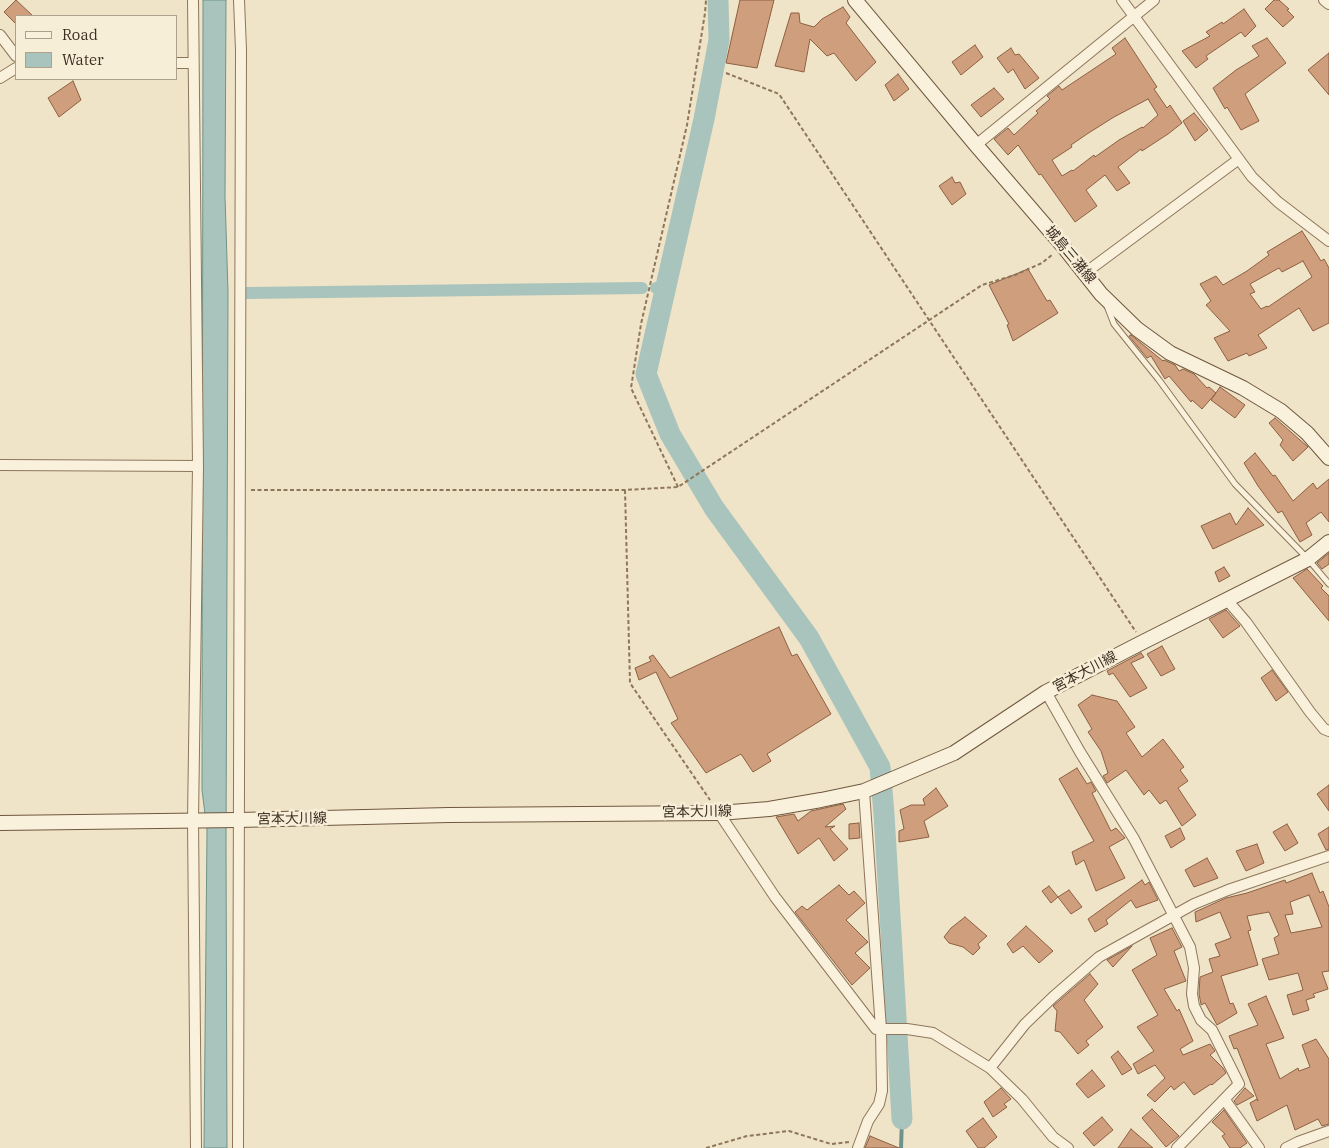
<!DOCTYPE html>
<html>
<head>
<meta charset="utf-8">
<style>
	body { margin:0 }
	#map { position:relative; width:1329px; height:1148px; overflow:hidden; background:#f0e4c8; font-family:"IBM Plex Serif",serif }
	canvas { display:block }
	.legend { position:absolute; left:15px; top:15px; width:162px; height:65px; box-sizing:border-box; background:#f7eed8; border:1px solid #ada18e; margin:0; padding:6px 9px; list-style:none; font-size:15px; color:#3d2e20 }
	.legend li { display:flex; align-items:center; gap:10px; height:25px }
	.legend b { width:25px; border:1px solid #ada18e }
</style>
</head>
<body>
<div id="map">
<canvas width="1329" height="1148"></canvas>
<ul class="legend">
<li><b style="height:6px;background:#faf1dc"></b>Road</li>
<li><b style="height:14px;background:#a9c4bc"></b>Water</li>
</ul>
</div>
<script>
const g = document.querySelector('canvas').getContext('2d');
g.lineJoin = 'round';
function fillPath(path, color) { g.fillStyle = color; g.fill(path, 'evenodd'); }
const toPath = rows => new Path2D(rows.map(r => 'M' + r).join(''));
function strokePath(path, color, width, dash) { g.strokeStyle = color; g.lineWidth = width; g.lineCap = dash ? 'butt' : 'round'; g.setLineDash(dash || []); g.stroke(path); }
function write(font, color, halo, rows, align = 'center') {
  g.font = font + ' "IBM Plex Serif","Noto Sans JP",serif'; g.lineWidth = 5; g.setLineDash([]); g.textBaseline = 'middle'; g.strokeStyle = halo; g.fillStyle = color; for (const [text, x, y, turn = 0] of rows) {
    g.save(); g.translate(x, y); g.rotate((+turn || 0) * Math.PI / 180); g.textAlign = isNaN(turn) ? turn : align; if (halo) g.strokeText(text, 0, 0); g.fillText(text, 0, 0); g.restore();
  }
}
const water = toPath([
	[203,0,226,0,225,196,228,292,226,844,227,1148,204,1148,207,830,202,790,203,0]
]);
const stream = toPath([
	[901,1148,902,1119]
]);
const canal = toPath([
	[656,288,665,288],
	[246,293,642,288]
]);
const river = toPath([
	[718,0,719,40,704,119,646,374,670,434,714,508,809,638,880,767,884,814,902,1119]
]);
const building = toPath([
	[16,0,33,16,16,16,16,24,4,12,16,0],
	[740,0,774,0,757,68,726,63,740,0],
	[1274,0,1279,0,1289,9,1287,10,1294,17,1283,27,1265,9,1274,0],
	[843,7,850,17,846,23,876,62,856,81,834,53,827,56,810,39,804,72,775,66,791,13,799,13,800,23,814,27,822,19,843,7],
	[1244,9,1256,26,1245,37,1241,32,1206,56,1208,59,1196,68,1182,51,1210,36,1206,32,1222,22,1223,24,1244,9],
	[1125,38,1157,87,1154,89,1167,108,1170,105,1182,123,1168,134,1142,151,1141,149,1118,167,1130,183,1117,191,1105,175,1086,190,1097,206,1075,222,1041,174,1039,175,1018,145,1008,155,994,139,1008,128,1014,135,1038,113,1036,111,1050,99,1047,96,1059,86,1062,90,1116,54,1112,48,1125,38],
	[1148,99,1158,115,1143,128,1142,127,1119,140,1095,157,1094,155,1073,171,1072,170,1062,176,1052,160,1072,147,1071,145,1087,134,1114,117,1148,99],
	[1267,38,1286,63,1245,94,1259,121,1241,130,1227,107,1225,109,1213,88,1236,70,1259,56,1252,46,1267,38],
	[975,45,983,57,961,75,952,62,975,45],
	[1011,48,1015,55,1019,54,1039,78,1025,89,1013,69,1008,73,997,58,1011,48],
	[1329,53,1329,95,1308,70,1329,53],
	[898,74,909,89,894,101,885,85,898,74],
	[73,81,81,100,59,117,48,98,73,81],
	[994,88,1004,99,981,117,971,105,994,88],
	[1194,113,1208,130,1195,141,1183,121,1194,113],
	[952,177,955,183,960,182,966,194,952,205,939,186,952,177],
	[1302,231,1321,261,1324,259,1329,268,1329,323,1313,331,1299,308,1258,335,1267,348,1249,356,1247,353,1228,361,1214,338,1230,331,1206,305,1211,301,1200,284,1216,276,1223,285,1247,271,1269,255,1267,252,1302,231],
	[1303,261,1312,277,1268,307,1267,306,1261,309,1250,294,1255,292,1250,284,1279,268,1282,272,1303,261],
	[1028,269,1047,301,1050,300,1058,313,1013,341,1007,325,1009,324,989,285,1028,269],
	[1131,335,1163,361,1164,360,1175,365,1179,371,1183,369,1194,374,1207,388,1209,387,1216,393,1202,409,1192,400,1191,402,1169,376,1165,379,1151,356,1147,358,1129,336,1131,335],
	[1220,387,1245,405,1235,418,1211,400,1220,387],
	[1275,418,1308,447,1293,461,1280,445,1283,440,1269,423,1275,418],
	[1255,453,1273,476,1275,475,1293,501,1313,483,1317,489,1329,479,1329,522,1321,512,1306,523,1312,535,1300,542,1282,511,1278,513,1258,486,1244,463,1255,453],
	[1248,508,1264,525,1213,549,1201,526,1230,513,1236,525,1248,508],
	[1329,553,1329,564,1322,569,1317,563,1329,553],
	[1224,567,1230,576,1219,582,1215,572,1224,567],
	[1307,569,1323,586,1321,588,1329,596,1329,621,1293,578,1307,569],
	[1226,610,1240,626,1223,638,1209,619,1226,610],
	[779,627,792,656,797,654,831,714,767,754,771,761,753,772,741,754,706,773,671,723,678,719,656,672,639,680,635,668,651,661,649,657,653,655,670,678,779,627],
	[1162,646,1175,669,1161,676,1147,654,1162,646],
	[1141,653,1144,657,1131,663,1147,688,1130,697,1113,673,1109,675,1107,671,1141,653],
	[1272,670,1288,692,1276,701,1261,678,1272,670],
	[1092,695,1117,701,1135,727,1126,733,1142,757,1163,739,1184,767,1180,770,1188,781,1178,788,1196,815,1182,826,1166,800,1160,804,1149,790,1144,795,1126,770,1107,783,1103,776,1108,773,1101,751,1088,732,1092,729,1078,705,1092,695],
	[1077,768,1087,784,1091,782,1096,791,1092,793,1111,831,1116,828,1125,838,1109,847,1125,878,1096,891,1084,860,1076,865,1072,852,1094,841,1059,779,1077,768],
	[1329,785,1329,811,1317,794,1329,785],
	[936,788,948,806,924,821,929,837,899,842,899,831,904,829,900,810,911,805,925,805,923,799,936,788],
	[843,804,846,809,825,827,835,826,830,829,848,849,834,861,819,838,798,854,776,817,794,814,798,821,811,811,843,804],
	[859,823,860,838,849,839,849,824,859,823],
	[1287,824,1298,843,1285,851,1273,832,1287,824],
	[1329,827,1329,849,1326,850,1318,834,1329,827],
	[1180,828,1185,839,1171,848,1165,836,1180,828],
	[1257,844,1264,863,1246,871,1236,851,1257,844],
	[1207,858,1218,878,1194,887,1185,870,1207,858],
	[1312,873,1320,893,1323,891,1329,907,1329,971,1322,972,1328,989,1313,994,1315,997,1306,1000,1309,1010,1293,1015,1287,995,1303,990,1298,973,1269,980,1262,959,1279,954,1274,938,1279,935,1269,912,1247,916,1251,930,1248,931,1258,965,1221,976,1230,1004,1233,1003,1237,1013,1217,1025,1205,1003,1201,1005,1201,1004,1199,994,1200,977,1213,972,1209,959,1220,956,1215,944,1231,938,1220,912,1196,922,1195,912,1226,898,1247,893,1285,880,1286,883,1312,873],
	[1309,895,1322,927,1291,933,1285,915,1293,914,1290,902,1309,895],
	[1142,880,1145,885,1149,882,1158,900,1136,908,1131,900,1106,920,1108,924,1095,932,1088,919,1142,880],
	[839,885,849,895,854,891,865,903,846,920,868,942,855,953,870,968,852,985,795,912,802,906,807,910,839,885],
	[1049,886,1058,897,1051,903,1042,891,1049,886],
	[1069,890,1082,907,1071,914,1058,897,1069,890],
	[965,917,987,936,978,944,980,948,973,955,963,947,949,943,944,937,951,928,965,917],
	[1026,926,1053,951,1039,963,1023,946,1013,953,1007,944,1026,926],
	[1172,928,1182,947,1174,951,1186,981,1164,989,1177,1011,1179,1009,1193,1041,1180,1049,1183,1055,1210,1044,1215,1051,1210,1055,1223,1068,1226,1073,1212,1085,1211,1084,1194,1095,1184,1082,1174,1090,1171,1086,1155,1102,1147,1095,1165,1078,1155,1065,1138,1074,1133,1064,1154,1051,1137,1027,1158,1015,1132,970,1157,955,1150,938,1172,928],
	[1132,946,1113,967,1107,960,1132,946],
	[1090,974,1098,984,1084,1000,1103,1027,1086,1041,1089,1045,1078,1054,1060,1032,1055,1031,1057,1011,1053,1006,1090,974],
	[1266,996,1284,1038,1266,1044,1280,1079,1298,1068,1299,1071,1310,1067,1302,1045,1316,1039,1329,1059,1329,1124,1322,1126,1318,1119,1295,1130,1287,1105,1257,1121,1250,1103,1257,1099,1258,1101,1237,1048,1234,1049,1229,1036,1258,1025,1248,1004,1266,996],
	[1118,1051,1132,1069,1122,1075,1111,1057,1118,1051],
	[1092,1070,1105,1086,1088,1098,1076,1084,1092,1070],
	[1001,1088,1011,1099,1004,1104,1007,1107,993,1117,984,1102,1001,1088],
	[1245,1088,1254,1096,1237,1105,1234,1101,1245,1088],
	[1152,1109,1179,1136,1166,1147,1142,1118,1152,1109],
	[1224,1110,1247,1143,1240,1148,1230,1148,1222,1136,1225,1134,1212,1122,1224,1110],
	[1102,1117,1113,1130,1094,1146,1083,1133,1102,1117],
	[983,1118,997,1137,984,1148,978,1148,966,1131,983,1118],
	[1131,1129,1153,1148,1118,1148,1131,1129],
	[870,1136,899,1148,865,1148,870,1136]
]);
const path = toPath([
	[726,73,779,94,1136,632],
	[678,487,631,388,641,324,687,125,705,13,706,0],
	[251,490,625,490,678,487,982,285,1015,275,1042,263,1053,254],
	[625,490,630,683,710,800],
	[706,1148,747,1136,789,1131,831,1144,849,1142]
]);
const lane = toPath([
	[1107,306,1114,324,1159,380,1235,484,1308,559,1329,584]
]);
const street = toPath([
	[193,0,198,466,193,820,196,1148],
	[1122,0,1252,177,1278,202,1329,241],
	[1324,0,1329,4],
	[0,35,16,56],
	[176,63,193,63],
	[0,78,16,68],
	[976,145,1154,0],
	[1085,273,1239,159],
	[0,465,198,466],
	[1227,600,1246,622,1310,712,1324,729,1329,731],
	[1046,692,1080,752,1134,839,1190,947,1194,968,1192,994,1194,1006,1201,1020,1212,1030,1239,1084,1177,1148],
	[719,813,775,897,876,1029,907,1029,933,1033,990,1068,1022,1099,1053,1137,1068,1148],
	[990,1068,1025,1024,1053,997,1099,957,1194,904,1228,890,1329,856],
	[1225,1100,1259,1148],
	[238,1148,241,50,239,0],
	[858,1148,868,1121,879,1104,882,1091,881,1029,864,791],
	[1286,1148,1298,1142,1329,1131]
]);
const secondary = toPath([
	[855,0,976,145,1063,246,1101,294,1137,329,1170,353,1243,388,1281,411,1307,433,1329,458],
	[0,823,238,820,449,815,719,813,769,809,821,800,864,791,954,753,1046,692,1143,642,1308,559,1329,542]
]);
const streetNames = [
	["城島三潴線",1070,255,50],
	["宮本大川線",1085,672,-28],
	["宮本大川線",697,812,-1],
	["宮本大川線",292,819,-1]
];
fillPath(water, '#a9c4bc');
strokePath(water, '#6f938a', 1);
strokePath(stream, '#6f938a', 4);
strokePath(canal, '#a9c4bc', 12);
strokePath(river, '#a9c4bc', 21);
fillPath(building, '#cf9f7d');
strokePath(building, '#8d5f41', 1);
strokePath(lane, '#8d765c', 7);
strokePath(street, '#8d765c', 12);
strokePath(secondary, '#6f573f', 16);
strokePath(path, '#8d765c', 2, [4, 2.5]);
strokePath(lane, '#faf1dc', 5);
strokePath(street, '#faf1dc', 10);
strokePath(secondary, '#faf1dc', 14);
write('14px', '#3d2e20', '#f7eed8', streetNames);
</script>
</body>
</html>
